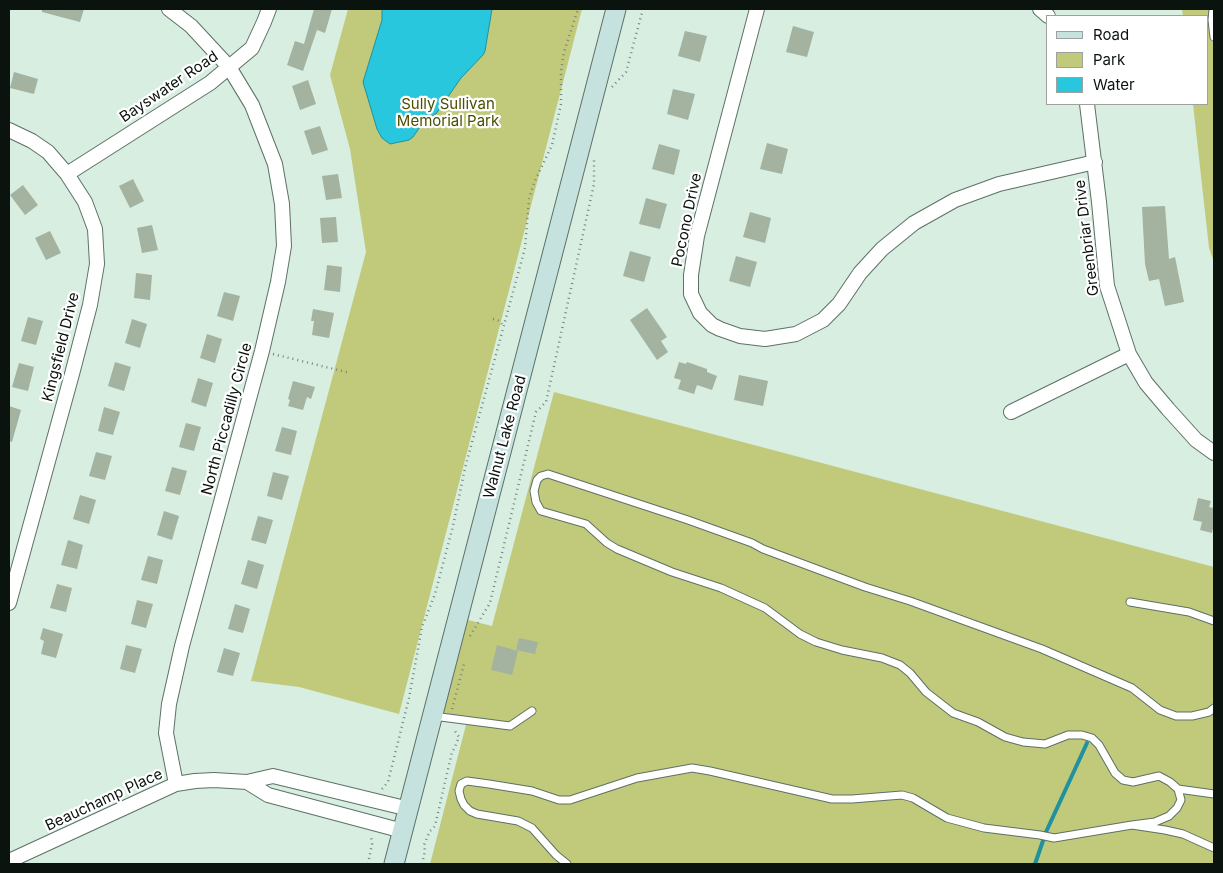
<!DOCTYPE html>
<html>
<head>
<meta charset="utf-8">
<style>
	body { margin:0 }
	#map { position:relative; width:1223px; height:873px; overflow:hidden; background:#d7eee1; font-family:Inter,sans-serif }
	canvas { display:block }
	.frame { position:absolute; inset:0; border:10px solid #0b130f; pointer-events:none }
	.legend { position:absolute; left:1046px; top:15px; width:162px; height:90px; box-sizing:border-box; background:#fff; border:1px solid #9da19f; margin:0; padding:6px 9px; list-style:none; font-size:15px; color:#0b130f }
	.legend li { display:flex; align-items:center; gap:10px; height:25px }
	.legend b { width:25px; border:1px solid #9da19f }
</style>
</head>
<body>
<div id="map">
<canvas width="1223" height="873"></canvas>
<div class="frame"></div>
<ul class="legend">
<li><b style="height:6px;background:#c6e2df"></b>Road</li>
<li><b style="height:14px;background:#c1ca7b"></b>Park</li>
<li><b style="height:14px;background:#29c7dd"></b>Water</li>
</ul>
</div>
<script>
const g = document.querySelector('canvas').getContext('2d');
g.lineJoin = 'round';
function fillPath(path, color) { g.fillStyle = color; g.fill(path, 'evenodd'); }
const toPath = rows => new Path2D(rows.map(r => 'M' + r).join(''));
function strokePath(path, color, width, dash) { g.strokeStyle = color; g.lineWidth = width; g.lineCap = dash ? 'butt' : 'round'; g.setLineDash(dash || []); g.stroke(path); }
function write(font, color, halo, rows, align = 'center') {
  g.font = font + ' Inter,sans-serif'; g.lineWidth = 4.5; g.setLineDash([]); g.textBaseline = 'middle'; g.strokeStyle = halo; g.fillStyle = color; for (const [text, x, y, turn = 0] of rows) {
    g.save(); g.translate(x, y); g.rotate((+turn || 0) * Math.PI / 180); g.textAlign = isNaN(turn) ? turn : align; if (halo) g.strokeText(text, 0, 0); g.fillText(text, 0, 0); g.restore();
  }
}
const green = toPath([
	[348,9,582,9,399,714,299,687,251,681,366,252,350,149,330,75],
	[1182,9,1214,9,1214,262,1209,248,1193,104,1207,104,1207,16,1183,16],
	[554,392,1214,567,1214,864,430,864,467,721,435,712,460,618,492,626]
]);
const water = toPath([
	[382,9,492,9,485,51,483,55,461,78,436,114,424,121,413,137,409,140,390,144,382,138,377,129,363,82,382,20,382,9]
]);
const stream = toPath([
	[1035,864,1046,832,1087,743]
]);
const building = toPath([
	[42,9,84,9,80,22,42,12],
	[314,9,332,9,325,33,317,30,303,71,287,65,295,41,304,44],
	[793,26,814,32,807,57,786,52],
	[685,31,707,36,700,62,678,56],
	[14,72,38,79,34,94,10,88],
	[308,80,316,104,300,110,292,86],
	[673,89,695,94,688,120,667,114],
	[320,126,328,150,312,155,304,131],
	[767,143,788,149,782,174,760,169],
	[659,144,680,150,674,175,652,169],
	[338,174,342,198,326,200,322,176],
	[133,179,144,201,130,208,119,186],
	[23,185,38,205,25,215,10,195],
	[646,198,667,204,660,229,639,224],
	[1165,206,1169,259,1175,257,1184,302,1165,306,1159,279,1149,281,1145,264,1142,207],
	[750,212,771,218,765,243,743,237],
	[336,217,338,242,322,243,320,218],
	[152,225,158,250,142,253,137,228],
	[50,231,61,253,46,260,35,238],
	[630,251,651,257,644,282,623,276],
	[736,256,757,262,750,287,729,281],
	[327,265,342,267,340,292,324,290],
	[136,273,152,275,150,300,134,298],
	[224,292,240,296,233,321,217,316],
	[647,308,667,337,661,341,668,352,657,360,630,320],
	[313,309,334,313,329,338,312,335,314,321,311,321],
	[28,317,43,321,36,345,21,341],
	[132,319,147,324,140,348,125,343],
	[207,334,222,339,215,363,200,358],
	[115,362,131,367,124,391,108,386],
	[679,362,686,364,687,362,707,369,707,372,717,376,712,390,697,385,694,394,678,389,681,380,674,378],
	[19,363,34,367,28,391,12,387],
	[739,375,768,381,763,406,734,400],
	[198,378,213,383,206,407,191,402],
	[293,381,315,387,311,399,307,397,303,410,288,406,290,400,288,399],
	[9,406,21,410,12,442,9,441],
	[104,407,120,412,113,435,98,431],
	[186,423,201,427,194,451,179,447],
	[282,427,297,431,291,455,275,451],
	[96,452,112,456,105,480,89,476],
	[172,467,187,471,180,495,165,491],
	[273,472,289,476,282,500,267,496],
	[80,495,96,500,89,524,73,519],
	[1198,498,1211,501,1209,507,1214,508,1214,524,1212,533,1200,530,1202,522,1193,520],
	[164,511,179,516,172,540,157,535],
	[258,516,273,520,266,544,251,540],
	[68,540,83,545,77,569,61,565],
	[148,556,163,560,157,584,141,580],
	[248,560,264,565,257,589,241,584],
	[57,584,72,588,66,612,50,608],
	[137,600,153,604,146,628,131,624],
	[235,604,250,609,243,633,228,629],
	[43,628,63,634,56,658,41,654,44,641,40,639],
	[519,638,538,642,535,654,516,650],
	[126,645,142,649,135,673,120,669],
	[497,645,518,651,512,675,491,670],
	[224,648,240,653,233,676,217,672]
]);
const path = toPath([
	[612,87,626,72,643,9],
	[493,319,500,321,503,326],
	[273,354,350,373],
	[470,636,490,603,536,412,546,402,594,184,594,160],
	[452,709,464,664],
	[382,789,388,782,409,698,422,627,435,594,453,526,465,468,525,248,529,199,534,183,552,145,561,104,561,71,564,52,578,9],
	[368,864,372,844,371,835],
	[422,864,425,851,424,845,430,831,435,826,452,752,455,747,459,737,453,728]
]);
const lane = toPath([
	[1213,9,1212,20,1214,37],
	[1130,602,1189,612,1214,621],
	[433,716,510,726,532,711],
	[1178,789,1214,794],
	[1132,825,1155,822,1169,816,1177,808,1181,800,1178,789,1170,782,1159,776,1133,782,1123,780,1115,773,1099,745,1092,738,1082,735,1068,735,1045,744,1023,742,1005,737,978,722,953,713,926,692,910,673,900,665,882,658,842,650,816,642,800,634,765,608,721,588,672,572,617,549,607,543,586,524,541,511,536,502,534,491,537,480,541,476,548,474,688,520,752,543,763,549,865,587,910,601,1042,649,1132,688,1160,710,1176,716,1192,716,1209,712,1214,708],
	[567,864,556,855,532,828,518,821,477,814,470,811,464,805,461,799,459,791,461,784,467,781,489,784,532,791,559,800,570,800,637,778,692,768,710,771,832,799,852,799,902,795,913,798,947,818,984,828,1040,835,1054,838,1132,825,1165,830,1183,834,1214,848]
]);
const street = toPath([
	[169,9,191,26,229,67,252,105,275,164,282,204,284,246,278,282,262,351,182,646,169,704,166,733,176,784],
	[757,9,697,236,691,275,691,294,700,313,712,325,720,329,740,336,765,339,796,334,823,320,839,304,860,273,882,249,914,223,955,200,999,184,1095,162],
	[1040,9,1048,16],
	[1087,104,1099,202,1107,286,1129,354,1146,383,1168,409,1196,440,1214,453],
	[9,130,32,141,48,152,67,174,85,202,95,229,97,264,90,305,72,374,9,603],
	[67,174,210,83,252,48,264,22,269,9],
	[1011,412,1129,354],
	[247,782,268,795,403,831],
	[9,861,176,784,195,781,214,780,247,782,273,776,409,809]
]);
const secondary = toPath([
	[394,864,616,9]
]);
const streetNames = [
	["Bayswater Road",169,87,-34],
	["Pocono Drive",687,220,-78],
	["Greenbriar Drive",1087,238,-97],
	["Kingsfield Drive",61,347,-76],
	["North Piccadilly Circle",227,419,-75],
	["Walnut Lake Road",505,437,-75],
	["Beauchamp Place",104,800,-25]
];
const parkNames = [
	["Sully Sullivan",448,104],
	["Memorial Park",448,121]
];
fillPath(green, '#c1ca7b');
fillPath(water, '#29c7dd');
strokePath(water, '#20919f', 1);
strokePath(stream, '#20919f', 4);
fillPath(building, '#a4b2a0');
strokePath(lane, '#5d7166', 9);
strokePath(street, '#5d7166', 16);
strokePath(secondary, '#5d7166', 21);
strokePath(path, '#75857d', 2.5, [1, 4]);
strokePath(lane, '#fff', 7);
strokePath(street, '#fff', 14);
strokePath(secondary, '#c6e2df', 19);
write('15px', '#0b130f', '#fff', streetNames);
write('15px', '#4b5000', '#fff', parkNames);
</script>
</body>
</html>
